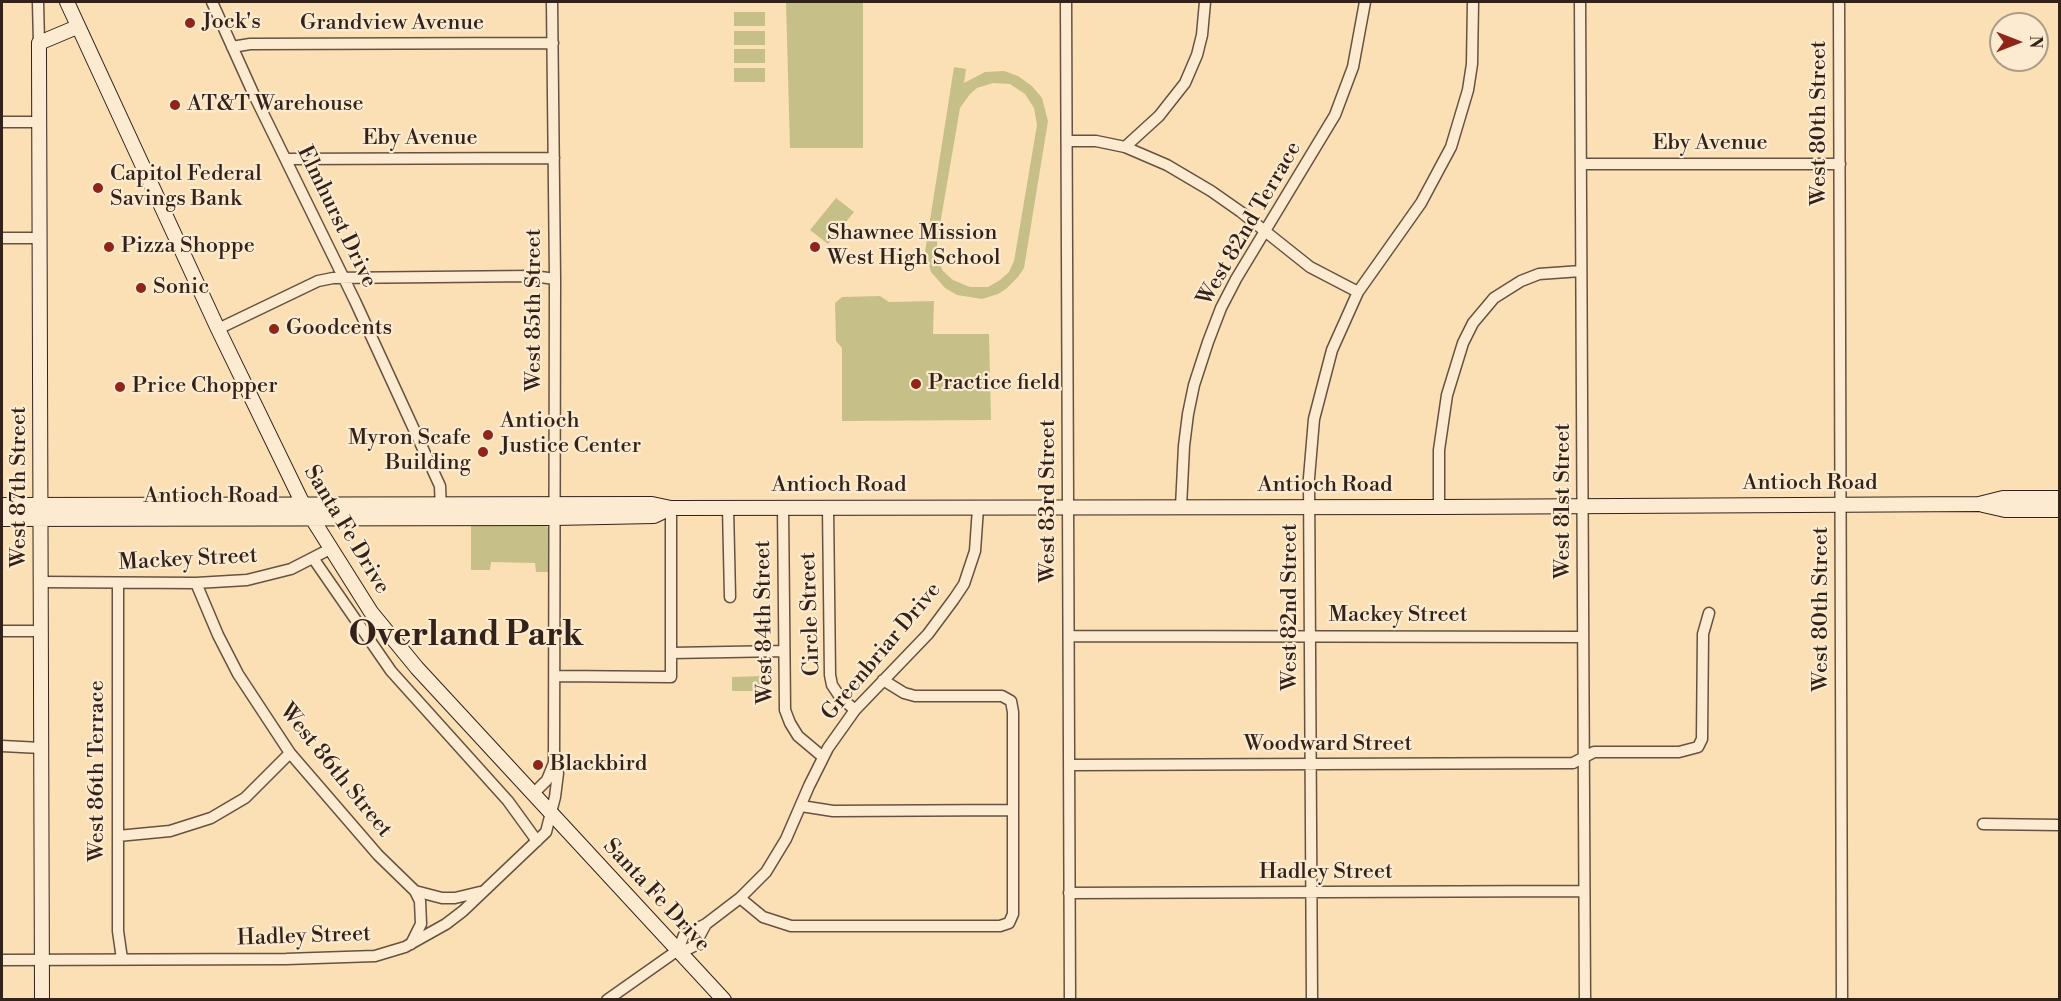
<!DOCTYPE html>
<html>
<head>
<meta charset="utf-8">
<style>
	body { margin:0 }
	#map { position:relative; width:2061px; height:1001px; overflow:hidden; background:#fbe0b6; font-family:"Libre Bodoni",serif }
	canvas { display:block }
	.frame { position:absolute; inset:0; border:3px solid #33221a; pointer-events:none }
	.north { position:absolute; left:1989px; top:12px; width:60px; height:60px; box-sizing:border-box; background:#fcebd0; border:2px solid #ac9b87; border-radius:50%; rotate:90deg; font-size:16px; font-weight:700; line-height:24px; text-align:center; color:#33221a }
	.north::after { content:''; display:block; margin:auto; width:21px; height:27px; background:#8f2418; clip-path:polygon(50% 0,100% 100%,50% 72%,0 100%) }
</style>
</head>
<body>
<div id="map">
<canvas width="2061" height="1001"></canvas>
<div class="frame"></div>
<div class="north">N</div>
</div>
<script>
const g = document.querySelector('canvas').getContext('2d');
g.lineJoin = 'round';
function fillPath(path, color) { g.fillStyle = color; g.fill(path, 'evenodd'); }
const toPath = rows => new Path2D(rows.map(r => 'M' + r).join(''));
function strokePath(path, color, width, dash) { g.strokeStyle = color; g.lineWidth = width; g.lineCap = dash ? 'butt' : 'round'; g.setLineDash(dash || []); g.stroke(path); }
function write(font, color, halo, rows, align = 'center') {
  g.font = font + ' "Libre Bodoni",serif'; g.lineWidth = 4.5; g.setLineDash([]); g.textBaseline = 'middle'; g.strokeStyle = halo; g.fillStyle = color; for (const [text, x, y, turn = 0] of rows) {
    g.save(); g.translate(x, y); g.rotate((+turn || 0) * Math.PI / 180); g.textAlign = isNaN(turn) ? turn : align; if (halo) g.strokeText(text, 0, 0); g.fillText(text, 0, 0); g.restore();
  }
}
const green = toPath([
	[786,2,863,2,863,148,790,148],
	[734,12,765,12,765,26,734,26],
	[734,31,765,31,765,45,734,45],
	[734,49,765,49,765,63,734,63],
	[954,67,966,69,964,83,985,72,1004,71,1018,76,1032,86,1042,98,1048,121,1024,268,1018,277,1006,289,998,294,982,299,957,295,945,288,931,272,925,252],
	[993,83,1010,84,1025,94,1034,108,1037,125,1014,261,1009,272,1000,280,988,287,970,287,953,280,943,271,937,257,937,242,960,108,970,94,977,88],
	[734,68,765,68,765,82,734,82],
	[836,198,854,212,828,244,810,230],
	[880,296,889,302,934,301,933,334,989,334,991,420,842,421,842,348,836,341,835,303,842,297],
	[471,521,544,523,548,528,548,572,536,572,535,563,491,562,490,570,471,570],
	[762,676,762,691,732,691,732,677]
]);
const street = toPath([
	[38,2,39,43],
	[212,2,254,95,355,301,440,486,441,511],
	[1066,2,1070,1000],
	[1580,2,1585,1000],
	[1839,2,1842,1000],
	[232,47,250,44,553,43],
	[2,122,39,122],
	[1067,141,1096,141,1125,147,1167,165,1211,191,1241,212,1310,267,1358,292],
	[1125,147,1159,116,1185,83,1197,55,1202,35,1205,2],
	[286,159,554,158],
	[1581,164,1840,164],
	[2,238,40,238],
	[218,329,318,281,333,278,533,276,555,279],
	[728,507,730,597],
	[783,507,785,710,790,723,798,736,823,757],
	[828,507,830,675,832,685,840,697,855,710],
	[1181,507,1184,446,1188,414,1194,385,1208,342,1221,308,1236,279,1335,115,1353,67,1365,2],
	[1439,507,1439,450,1447,395,1463,343,1473,323,1494,298,1521,281,1539,274,1581,271],
	[313,558,391,671,508,801,537,841],
	[41,582,196,583,247,580,291,569,330,549],
	[118,583,118,931,122,959],
	[196,583,218,635,238,674,290,753,378,855,415,891,420,901,421,924,411,944],
	[2,631,41,631],
	[1069,636,1583,637],
	[671,653,784,651],
	[556,676,671,677,671,508],
	[2,746,41,748],
	[1070,765,1573,763,1594,752,1679,752,1698,747,1702,739,1703,634,1709,613],
	[533,794,547,780,554,763],
	[801,806,833,811,1013,810],
	[1983,824,2060,825],
	[118,836,170,831,211,818,245,798,290,753],
	[415,891,442,898,455,898,480,892],
	[1069,893,1584,891],
	[740,898,763,917,791,926,1000,926,1009,923,1013,914,1013,712,1011,701,1002,696,915,696,904,693,883,680],
	[678,950,684,935,706,924,740,898,766,872,786,839,809,786,828,748,855,710,928,634,954,599,964,584,975,551,978,508],
	[678,950,686,950,694,946,706,924],
	[2,960,286,959,375,956,405,947,446,924,463,911,546,832,555,797,558,773,554,763,555,279,552,2],
	[607,1000,678,950],
	[1312,1000,1309,478,1314,419,1332,350,1358,292,1421,203,1451,147,1468,90,1472,64,1473,2]
]);
const secondary = toPath([
	[67,2,218,329,303,504,371,612,417,668,724,1000],
	[2,505,652,504,671,508,1439,507,1979,504,2003,498,2060,498],
	[1983,505,2005,510,2060,510],
	[2,519,555,518,654,516,671,508],
	[42,1000,39,55,39,43,77,27]
]);
const markers = [
	[190,23,6,"#8f2418"],
	[175,105,6,"#8f2418"],
	[98,188,6,"#8f2418"],
	[109,247,6,"#8f2418"],
	[815,247,6,"#8f2418"],
	[141,288,6,"#8f2418"],
	[274,329,6,"#8f2418"],
	[916,384,6,"#8f2418"],
	[120,387,6,"#8f2418"],
	[488,435,6,"#8f2418"],
	[483,452,6,"#8f2418"],
	[538,765,6,"#8f2418"]
];
const poiNames = [
	["Jock's",202,23],
	["AT&T Warehouse",187,105],
	["Capitol Federal",110,175],
	["Savings Bank",110,200],
	["Shawnee Mission",827,234],
	["West High School",827,259],
	["Pizza Shoppe",121,247],
	["Sonic",153,288],
	["Goodcents",286,329],
	["Practice field",928,384],
	["Price Chopper",132,387],
	["Antioch",500,422],
	["Justice Center",500,447],
	["Myron Scafe",471,439,"right"],
	["Building",471,464,"right"],
	["Blackbird",550,765]
];
const streetNames = [
	["Grandview Avenue",392,24],
	["West 80th Street",1820,123,-90],
	["Eby Avenue",420,139],
	["Eby Avenue",1710,144],
	["Elmhurst Drive",336,217,64],
	["West 82nd Terrace",1250,224,-60],
	["West 85th Street",535,310,-90],
	["Antioch Road",1810,484],
	["Antioch Road",839,486],
	["Antioch Road",1325,486],
	["West 87th Street",20,487,-90],
	["Antioch Road",211,497],
	["West 83rd Street",1049,501,-90],
	["West 81st Street",1564,501,-90],
	["Santa Fe Drive",346,530,59],
	["Mackey Street",188,560,-3],
	["West 82nd Street",1291,607,-90],
	["West 80th Street",1822,609,-90],
	["Circle Street",811,614,-92],
	["Mackey Street",1398,616],
	["West 84th Street",765,622,-91],
	["Greenbriar Drive",882,652,-50],
	["Woodward Street",1328,745],
	["West 86th Terrace",98,771,-90],
	["West 86th Street",335,771,51],
	["Hadley Street",1326,873],
	["Santa Fe Drive",656,896,47],
	["Hadley Street",304,937,-2]
];
const townNames = [
	["Overland Park",466,637]
];
fillPath(green, '#c6c088');
strokePath(street, '#655241', 13);
strokePath(secondary, '#33221a', 16);
strokePath(street, '#fcebd0', 10);
strokePath(secondary, '#fcebd0', 14);
for (const [x, y, r, color] of markers) { const dot = new Path2D(); dot.arc(x, y, r, 0, 2 * Math.PI); g.fillStyle = color; g.fill(dot); strokePath(dot, '#fcebd0', 2); }
write('22px', '#33221a', '#fcebd0', poiNames, 'left');
write('22px', '#33221a', '#fcebd0', streetNames);
write('bold 34px', '#33221a', '#fcebd0', townNames);
</script>
</body>
</html>
